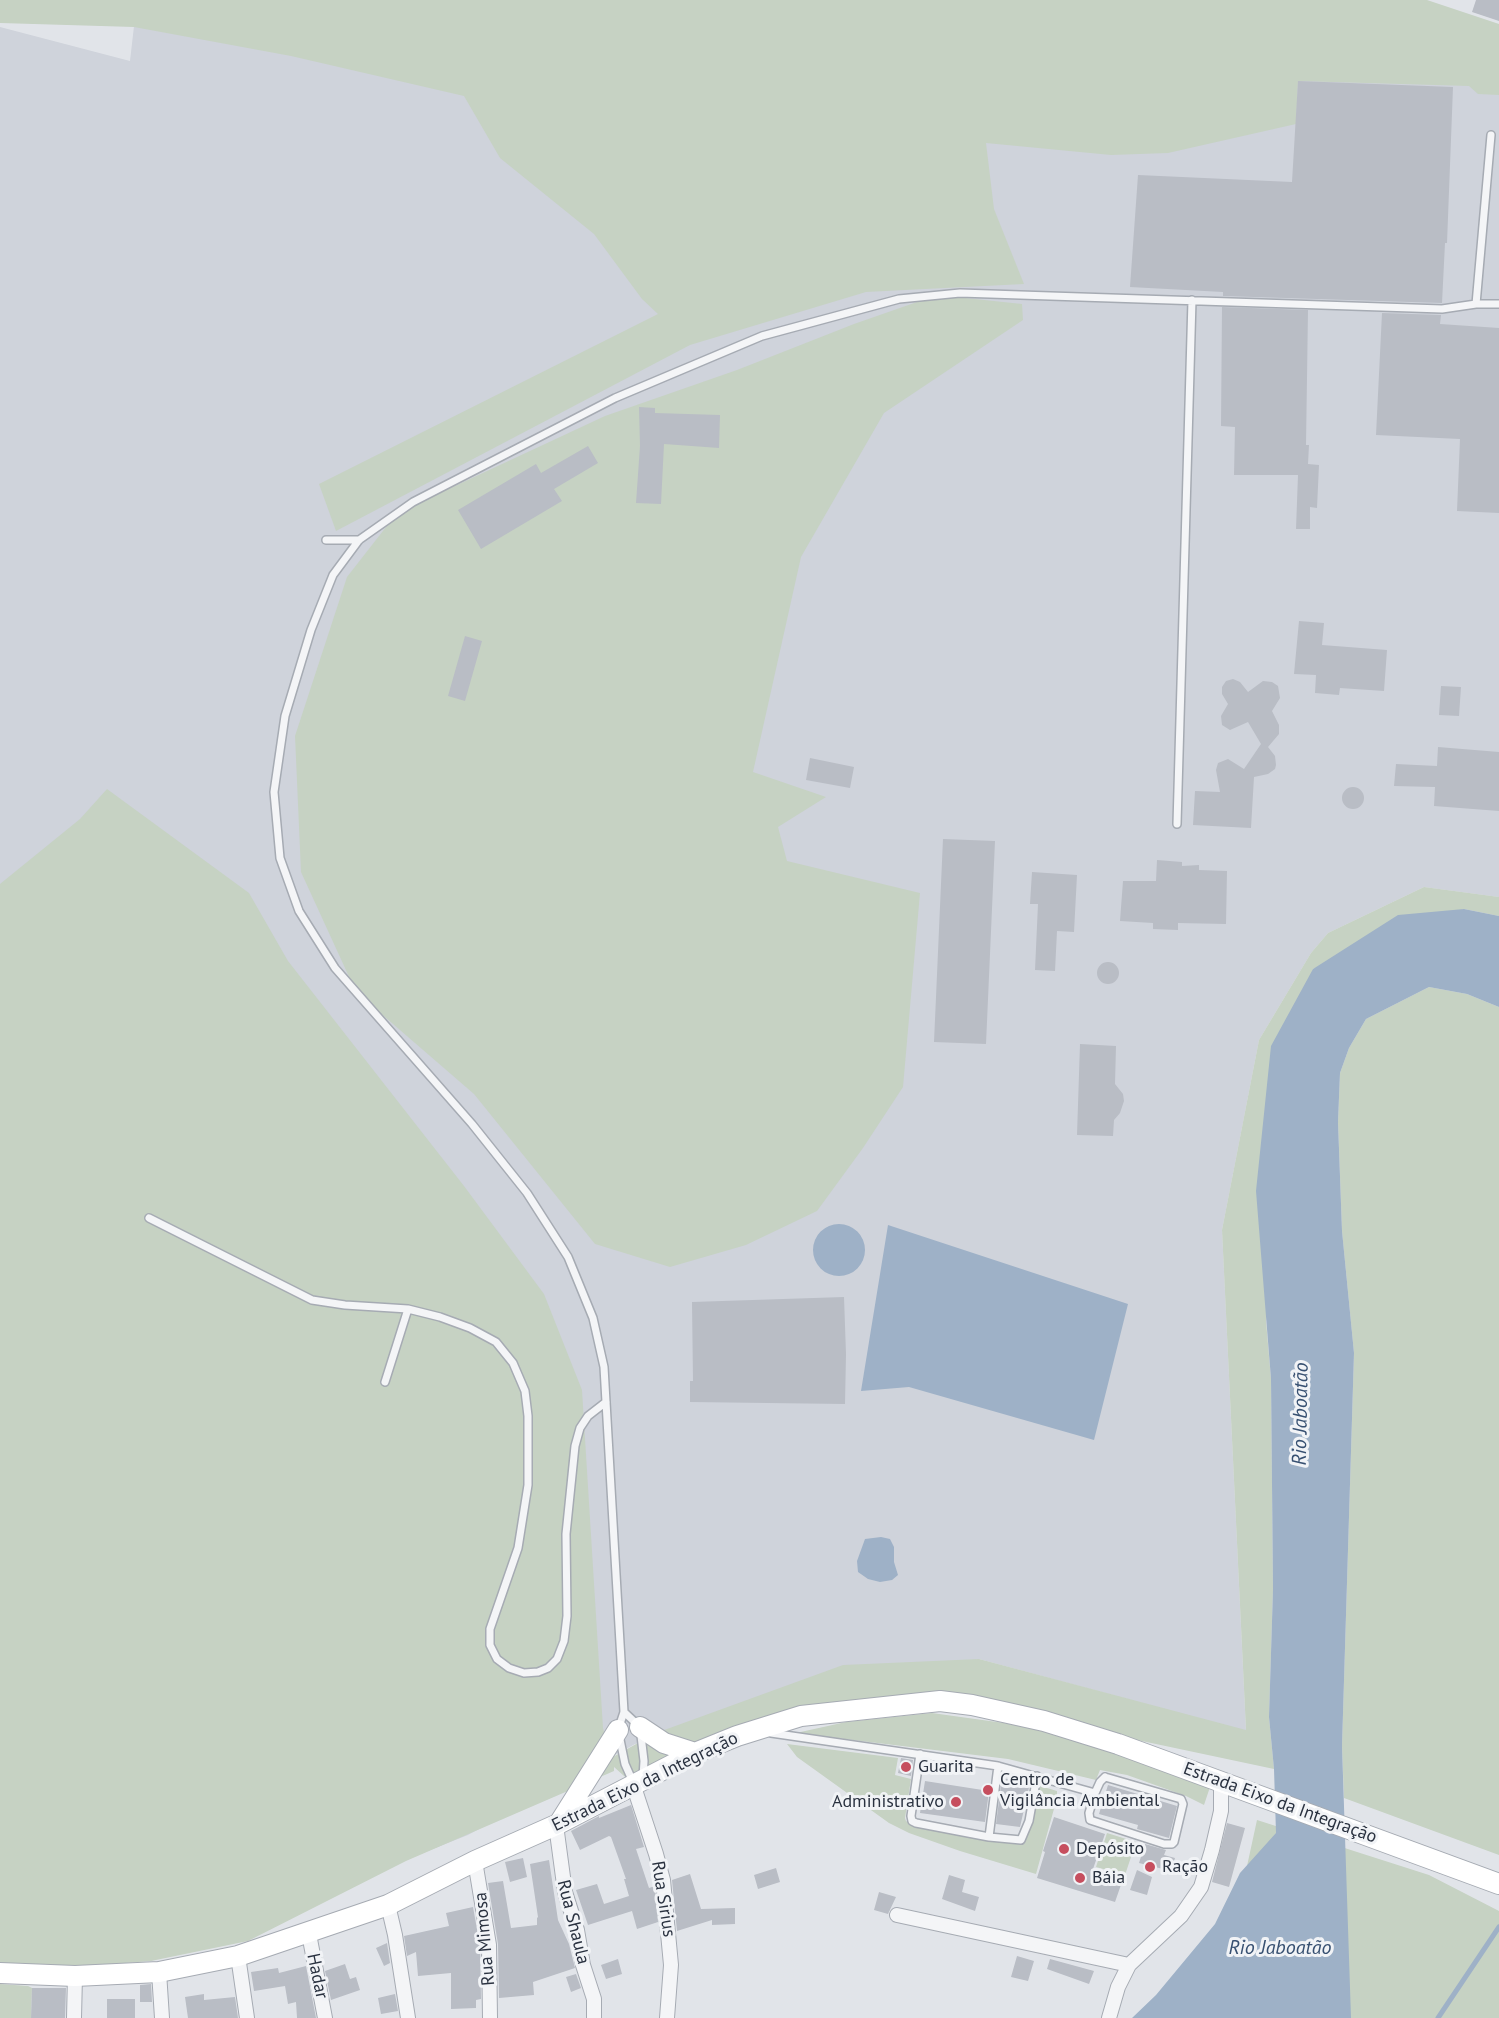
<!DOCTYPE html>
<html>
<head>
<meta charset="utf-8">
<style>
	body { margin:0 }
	canvas { display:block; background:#e1e4e9 }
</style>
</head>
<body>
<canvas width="1499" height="2018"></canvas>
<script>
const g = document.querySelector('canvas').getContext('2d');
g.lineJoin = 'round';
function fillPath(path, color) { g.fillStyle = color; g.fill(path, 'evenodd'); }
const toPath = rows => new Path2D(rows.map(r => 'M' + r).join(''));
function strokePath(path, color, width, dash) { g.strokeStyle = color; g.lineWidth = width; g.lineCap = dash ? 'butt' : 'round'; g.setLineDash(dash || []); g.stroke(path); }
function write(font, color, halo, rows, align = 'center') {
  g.font = font + ' "PT Sans",sans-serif'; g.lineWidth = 6; g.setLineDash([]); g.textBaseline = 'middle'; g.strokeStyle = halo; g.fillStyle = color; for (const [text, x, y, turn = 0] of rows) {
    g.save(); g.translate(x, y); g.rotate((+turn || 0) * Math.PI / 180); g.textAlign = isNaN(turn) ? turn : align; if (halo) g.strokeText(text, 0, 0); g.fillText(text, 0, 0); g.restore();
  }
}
const built = toPath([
	[137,0,1339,0,1499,36,1499,897,1424,887,1328,933,1311,953,1259,1040,1222,1230,1246,1731,979,1659,635,1744,468,1835,151,1961,0,1942,0,27,130,61]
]);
const green = toPath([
	[0,0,1427,0,1499,24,1499,95,1478,94,1469,86,1298,81,1296,124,1168,153,1111,155,986,143,994,209,1024,284,866,292,690,345,336,531,319,484,658,314,642,299,594,234,500,158,464,96,291,56,134,27,0,23],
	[937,295,1022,304,1023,320,884,413,801,557,753,772,826,797,778,827,787,861,920,893,903,1087,863,1148,817,1211,746,1245,670,1267,595,1244,474,1094,356,992,301,872,295,736,347,577,397,513,605,416,737,370,854,324],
	[107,789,249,893,288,961,464,1186,544,1294,582,1390,603,1728,611,1758,656,1733,843,1665,979,1659,1246,1730,1222,1230,1259,1040,1311,953,1328,933,1424,887,1499,897,1499,916,1464,909,1313,969,1266,1321,1271,1379,1273,1589,1269,1717,1274,1769,972,1705,831,1712,633,1784,614,1767,614,1771,406,1861,248,1941,151,1961,47,1969,0,1963,0,884,80,819],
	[1429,987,1467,994,1499,1007,1499,1855,1344,1798,1342,1746,1354,1353,1342,1231,1338,1122,1340,1073,1349,1048,1366,1019],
	[932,1713,1004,1723,1041,1730,1096,1745,1211,1784,1204,1805,1186,1796,1127,1775,1100,1770,1096,1780,1008,1759,796,1733,846,1722],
	[787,1744,898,1758,895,1775,911,1779,905,1818,906,1821,910,1823,1024,1844,1037,1785,1057,1791,1057,1798,1036,1874,960,1851,909,1833,889,1823,797,1757],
	[1257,1820,1429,1875,1499,1911,1499,2018,1214,2018],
	[1107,1833,1136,1842,1125,1875,1096,1867],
	[0,1984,28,1986,32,1988,31,2018,0,2018]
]);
const water = toPath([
	[1464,909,1499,916,1499,1007,1467,994,1429,987,1366,1019,1349,1048,1340,1073,1338,1122,1342,1231,1354,1353,1342,1746,1351,2018,1132,2018,1156,1995,1215,1924,1240,1873,1276,1833,1274,1769,1269,1717,1273,1589,1271,1379,1256,1191,1271,1046,1313,969,1398,915],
	'813 1250a26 26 0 1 1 52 0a26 26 0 1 1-52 0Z',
	[888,1225,1128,1304,1094,1440,909,1387,861,1391],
	[881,1537,890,1539,894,1547,894,1562,898,1575,892,1580,880,1582,868,1579,858,1572,857,1561,865,1539]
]);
const stream = toPath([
	[1438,2018,1499,1927]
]);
const building = toPath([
	[1476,0,1499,0,1499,21,1472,12],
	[1298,81,1453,87,1447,243,1445,243,1442,303,1223,296,1223,292,1130,287,1138,175,1292,182],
	[1222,307,1308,310,1306,445,1309,445,1308,464,1319,465,1317,508,1310,507,1310,529,1296,529,1298,475,1234,475,1235,427,1221,426],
	[1382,313,1441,315,1440,324,1499,328,1499,513,1457,511,1460,439,1376,435],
	[639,407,655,408,655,413,720,415,719,448,664,444,661,504,636,503,640,446],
	[588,446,598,463,554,489,562,501,481,549,458,510,536,464,541,473],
	[1299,621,1324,623,1322,645,1387,650,1384,691,1340,688,1339,695,1315,693,1316,675,1294,674],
	[465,636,482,641,465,701,448,696],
	[1233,679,1240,682,1248,692,1263,681,1272,682,1278,686,1280,698,1272,711,1279,725,1279,734,1268,747,1275,756,1276,765,1275,769,1268,774,1254,777,1251,828,1193,825,1195,791,1220,792,1216,770,1218,763,1228,759,1244,769,1261,744,1248,722,1230,730,1222,725,1221,716,1228,704,1222,694,1222,687,1226,681],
	[1441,686,1461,687,1459,716,1439,715],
	[1438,747,1499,752,1499,811,1434,806,1435,787,1394,786,1396,764,1437,766],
	[810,758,854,767,850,788,806,780],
	'1342 798a11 11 0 1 1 22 0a11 11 0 1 1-22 0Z',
	[943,839,995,841,986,1044,934,1042],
	[1157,860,1182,862,1182,866,1199,865,1199,870,1227,871,1226,924,1178,923,1178,930,1153,929,1153,923,1120,921,1123,881,1156,881],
	[1032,872,1077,875,1074,932,1057,931,1055,971,1035,970,1038,904,1030,904],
	'1097 973a11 11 0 1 1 22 0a11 11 0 1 1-22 0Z',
	[1080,1044,1116,1046,1115,1084,1123,1094,1124,1101,1120,1113,1114,1120,1113,1136,1077,1135],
	[844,1297,846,1354,845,1404,690,1402,690,1381,693,1381,692,1302],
	[901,1758,913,1760,911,1776,898,1773],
	[1002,1778,1030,1783,1020,1827,996,1824],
	[925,1781,989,1791,985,1822,920,1813],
	[1108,1785,1177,1806,1169,1838,1137,1829,1138,1825,1099,1814],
	[631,1805,644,1847,636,1849,649,1888,655,1886,658,1922,637,1929,632,1911,588,1925,576,1890,597,1884,604,1904,629,1896,624,1879,626,1879,611,1837,609,1836,580,1850,571,1831,599,1816,599,1818],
	[1054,1817,1105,1834,1093,1869,1123,1879,1115,1902,1037,1878,1045,1852,1043,1851],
	[1227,1823,1245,1828,1229,1887,1212,1882],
	[1145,1844,1166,1850,1164,1855,1175,1858,1171,1871,1139,1863],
	[523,1858,527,1877,510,1882,505,1862],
	[549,1860,558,1920,569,1944,575,1968,533,1982,534,1995,499,1998,498,1944,488,1883,503,1881,511,1928,537,1925,537,1918,538,1917,530,1864],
	[776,1868,780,1882,758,1889,754,1875],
	[1137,1870,1152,1877,1147,1895,1130,1890],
	[690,1874,701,1909,735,1908,735,1924,712,1925,712,1920,677,1931,672,1880],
	[949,1875,965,1880,962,1892,979,1897,975,1911,942,1899],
	[879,1892,896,1897,888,1914,874,1910],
	[473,1907,480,1946,481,1999,476,2000,476,2008,451,2009,451,1973,418,1976,416,1952,407,1956,404,1936,449,1926,446,1913],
	[387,1943,390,1963,384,1966,376,1948],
	[1017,1956,1034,1961,1028,1981,1011,1977],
	[618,1959,622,1974,606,1979,601,1965],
	[1050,1959,1094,1971,1089,1984,1047,1969],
	[345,1964,350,1979,356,1977,360,1990,331,2000,325,1971],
	[306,1966,316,2018,297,2018,296,2002,288,2004,285,1986,254,1991,251,1972,278,1968,279,1973],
	[576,1974,581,1988,571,1992,566,1977],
	[151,1984,152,2002,140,2002,140,1985],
	[32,1988,66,1988,65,2018,31,2018],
	[204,1994,204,2000,235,1997,238,2018,188,2018,185,1997],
	[395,1994,398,2011,381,2014,378,1998],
	[107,1999,135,1999,135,2018,107,2018]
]);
const lane = toPath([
	[1476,304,1491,135],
	[326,540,359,540],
	[1177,824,1192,300],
	[149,1218,312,1300,345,1305,408,1309,440,1317,470,1328,496,1342,513,1363,525,1391,528,1416,528,1485,518,1548,490,1629,490,1645,497,1659,509,1668,524,1673,538,1672,548,1668,557,1659,564,1641,567,1616,566,1534,575,1446,580,1428,588,1416,606,1402],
	[385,1382,408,1309],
	[624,1712,640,1727,644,1761,643,1777],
	[771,1733,998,1766,1095,1793],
	[920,1754,911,1816,912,1821,916,1823,989,1837,1021,1840,1029,1821,1037,1776],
	[1105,1777,1181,1799,1183,1804,1174,1842,1172,1844,1164,1844,1090,1820,1089,1813,1095,1793,1100,1782,1105,1777],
	[633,1782,625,1764,618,1730,624,1712,606,1402,604,1367,593,1318,568,1257,527,1193,472,1124,335,968,299,911,280,858,274,792,285,716,311,630,333,575,359,540,413,502,615,398,762,336,899,299,960,293,1442,309,1476,304,1499,304],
	[989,1837,998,1766]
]);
const street = toPath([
	[633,1784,656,1854,663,1880,671,1965,667,2018],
	[556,1825,565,1892,577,1930,583,1965,594,1999,594,2018],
	[475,1861,489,1945,490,2018],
	[388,1905,395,1935,408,2018],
	[897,1915,1129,1965],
	[309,1934,325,2018],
	[238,1956,247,2018],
	[159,1972,162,2018],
	[74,2018,75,1976],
	[1109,2018,1118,1987,1129,1965,1181,1916,1201,1887,1212,1850,1221,1811,1221,1781]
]);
const secondary = toPath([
	[640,1727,664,1743,695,1753],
	[560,1822,618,1730],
	[0,1973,75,1976,159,1972,238,1956,388,1905,475,1861,556,1825,695,1753,737,1736,801,1716,940,1701,972,1705,1044,1721,1118,1744,1499,1884]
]);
const markers = [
	[906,1767,6,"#c64e5e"],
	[988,1790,6,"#c64e5e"],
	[956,1802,6,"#c64e5e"],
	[1064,1849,6,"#c64e5e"],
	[1150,1867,6,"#c64e5e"],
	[1080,1878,6,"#c64e5e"]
];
const poiNames = [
	["Guarita",918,1767],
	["Centro de",1000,1780],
	["Vigilância Ambiental",1000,1801],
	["Administrativo",944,1802,"right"],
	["Depósito",1076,1849],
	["Ração",1162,1867],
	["Báia",1092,1878]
];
const streetNames = [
	["Estrada Eixo da Integração",645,1782,-26],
	["Estrada Eixo da Integração",1280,1803,20],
	["Rua Sirius",663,1899,81],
	["Rua Shaula",573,1922,76],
	["Rua Mimosa",485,1939,-95],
	["Hadar",317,1976,78]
];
const waterNames = [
	["Rio Jaboatão",1301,1414,-89],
	["Rio Jaboatão",1280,1948]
];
fillPath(built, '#cfd3db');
fillPath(green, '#c6d2c3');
fillPath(water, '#9eb1c7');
strokePath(stream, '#9eb1c7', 5);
fillPath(building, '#b9bdc5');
strokePath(lane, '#a6abb3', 10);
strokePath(street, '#a6abb3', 16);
strokePath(secondary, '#a6abb3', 22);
strokePath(lane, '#f4f5f7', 7);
strokePath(street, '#f4f5f7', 14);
strokePath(secondary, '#fff', 20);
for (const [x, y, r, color] of markers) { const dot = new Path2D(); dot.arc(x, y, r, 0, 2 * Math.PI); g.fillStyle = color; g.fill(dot); strokePath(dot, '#f1f3f6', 2); }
write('18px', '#2a3240', '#f1f3f6', poiNames, 'left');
write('18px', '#2a3240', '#f1f3f6', streetNames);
write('italic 20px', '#375071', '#f1f3f6', waterNames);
</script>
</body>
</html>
